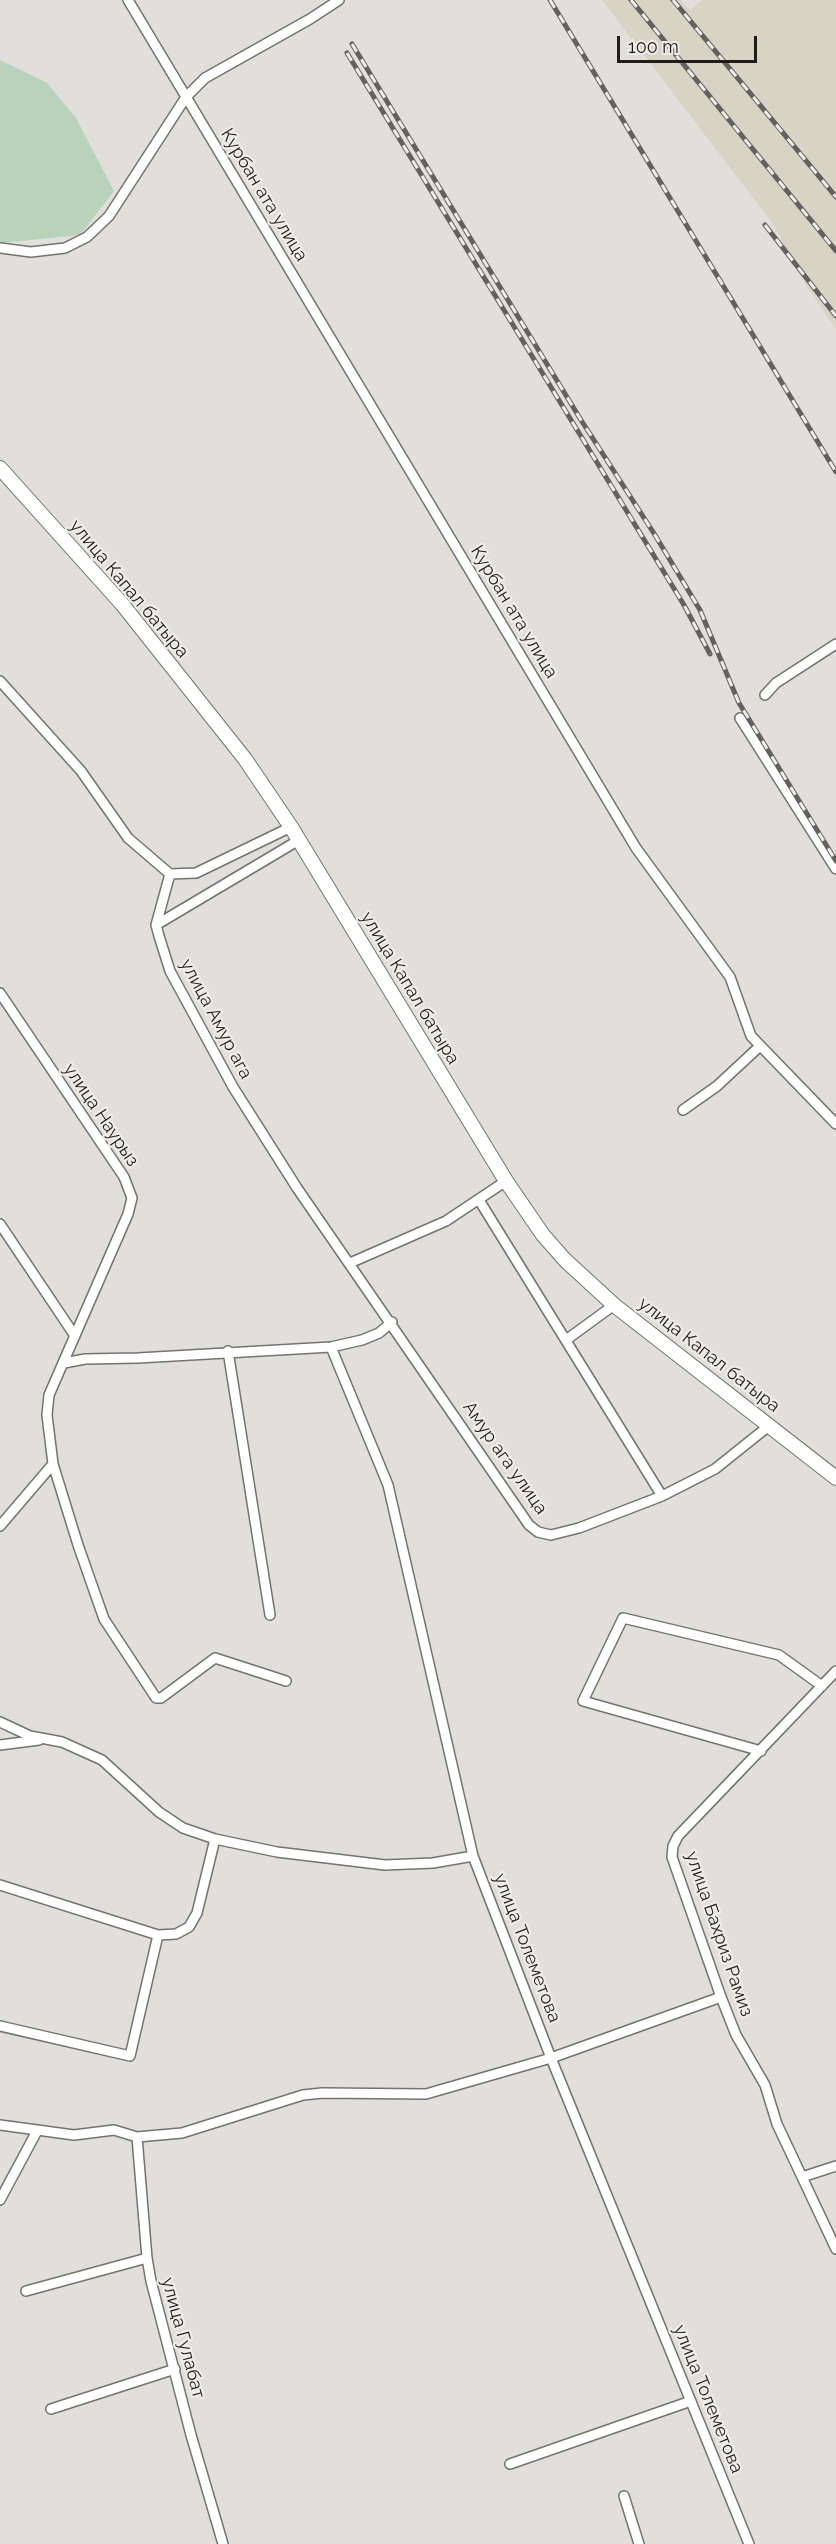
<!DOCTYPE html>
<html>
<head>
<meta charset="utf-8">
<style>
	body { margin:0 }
	#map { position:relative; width:836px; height:2544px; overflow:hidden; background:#e0dfd9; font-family:Raleway,sans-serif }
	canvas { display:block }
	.scale { position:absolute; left:617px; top:36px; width:140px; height:27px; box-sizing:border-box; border:3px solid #1e1d1b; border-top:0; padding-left:8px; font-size:18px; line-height:21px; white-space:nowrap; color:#1e1d1b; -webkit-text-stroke:4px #eeece6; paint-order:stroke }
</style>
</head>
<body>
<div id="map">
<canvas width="836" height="2544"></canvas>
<div class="scale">100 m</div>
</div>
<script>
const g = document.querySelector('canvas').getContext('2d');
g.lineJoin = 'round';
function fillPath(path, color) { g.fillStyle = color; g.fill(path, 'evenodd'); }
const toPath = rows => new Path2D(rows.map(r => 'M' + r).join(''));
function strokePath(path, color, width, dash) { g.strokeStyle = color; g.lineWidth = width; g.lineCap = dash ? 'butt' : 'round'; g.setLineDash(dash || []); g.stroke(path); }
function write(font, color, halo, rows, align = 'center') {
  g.font = font + ' Raleway,sans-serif'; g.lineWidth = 4.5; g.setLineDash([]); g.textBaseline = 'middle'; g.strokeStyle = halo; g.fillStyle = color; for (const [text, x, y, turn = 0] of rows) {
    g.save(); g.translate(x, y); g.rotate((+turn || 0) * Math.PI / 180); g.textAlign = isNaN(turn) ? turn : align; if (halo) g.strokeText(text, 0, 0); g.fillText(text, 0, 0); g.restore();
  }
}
const built = toPath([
	[602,0,681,0,690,10,702,0,836,0,836,329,808,289,773,224]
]);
const green = toPath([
	[0,60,47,83,76,118,114,191,80,235,0,243]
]);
const street = toPath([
	[128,0,636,848,730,977,751,1036,836,1124],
	[0,248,31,252,65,248,87,237,109,216,186,97,205,78,310,19,339,0],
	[0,681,81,771,128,838,170,874,156,925,159,936,170,971,233,1087,297,1188,529,1525,538,1532,551,1535,579,1528,662,1496],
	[765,695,776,683,836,644],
	[740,718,836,869],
	[170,874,196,873,291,827],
	[156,925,299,840],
	[0,993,124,1177,132,1198,128,1214,49,1395,47,1415,53,1464,78,1545,104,1619,156,1698,161,1698,215,1658,286,1681],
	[683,1110,717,1086,760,1046],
	[479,1200,662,1496,715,1469,770,1425],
	[0,1224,75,1336],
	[350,1263,446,1221,506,1181],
	[566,1340,614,1305],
	[331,1347,388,1485,473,1856,551,2058,749,2544],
	[228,1351,270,1615],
	[64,1363,85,1359,138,1358,331,1347,362,1340,379,1333,392,1322],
	[0,1526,53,1464],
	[836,1671,678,1836,673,1846,672,1857,721,1997,736,2035,765,2085,777,2124,836,2249],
	[0,1722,30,1736,62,1742,102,1760,159,1812,183,1828,215,1839,277,1852,385,1865,433,1863,473,1856],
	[0,1745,39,1740],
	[761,1751,583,1701,623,1618,779,1655,822,1686],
	[0,1885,158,1935,176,1934,189,1927,197,1913,215,1839],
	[0,2026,130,2056,158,1935],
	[0,2125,74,2135,114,2130,137,2137,182,2133,303,2095,322,2093,426,2094,551,2058,721,1997],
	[137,2137,147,2258,151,2281,191,2435,223,2544],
	[802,2177,836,2166],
	[0,2200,37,2131],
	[26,2291,147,2258],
	[51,2409,175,2369],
	[510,2464,691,2401],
	[624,2496,639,2544]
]);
const secondary = toPath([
	[0,468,122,604,245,759,291,827,506,1181,543,1235,565,1260,614,1305,836,1478]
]);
const rail = toPath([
	[550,0,836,472],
	[631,0,836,251],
	[673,0,836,197],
	[352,44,581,420,655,535,700,610,739,703,836,861],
	[347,53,684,605,710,654],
	[765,225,836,316]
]);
const streetNames = [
	["Курбан ата улица",264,195,59],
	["улица Капал батыра",129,589,50],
	["Курбан ата улица",514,612,59],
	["улица Капал батыра",410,988,59],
	["улица Амур ага",216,1019,62],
	["улица Наурыз",101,1115,56],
	["улица Капал батыра",709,1355,38],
	["Амур ага улица",505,1458,55],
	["улица Бахриз Рамиз",719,1934,71],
	["улица Толеметова",527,1948,69],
	["улица Гулабат",183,2338,75],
	["улица Толеметова",708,2399,68]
];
fillPath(built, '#d7d4c6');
fillPath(green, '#b9d2bc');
strokePath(street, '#74736d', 12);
strokePath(secondary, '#74736d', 16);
strokePath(street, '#fff', 9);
strokePath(secondary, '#fff', 14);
strokePath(rail, '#62615e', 5);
strokePath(rail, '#eeece6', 3, [9]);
write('18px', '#1e1d1b', '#eeece6', streetNames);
</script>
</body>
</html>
